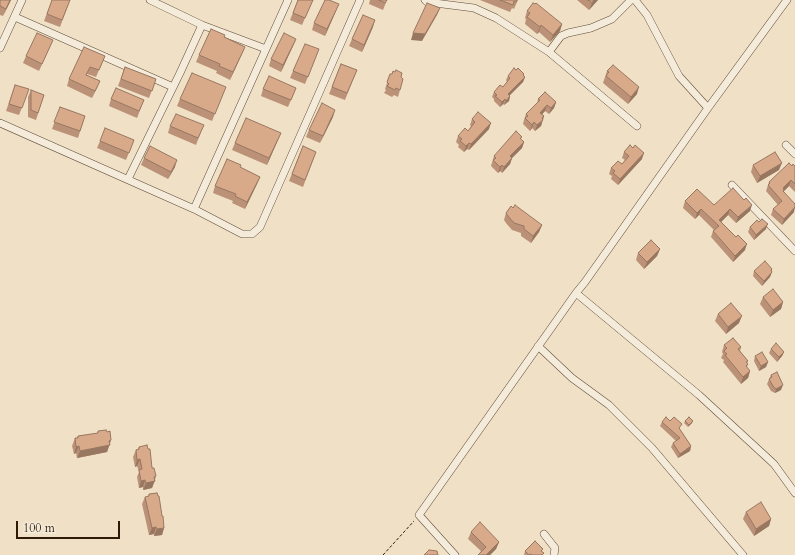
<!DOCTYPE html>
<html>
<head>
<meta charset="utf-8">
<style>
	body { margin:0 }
	#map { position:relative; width:795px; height:555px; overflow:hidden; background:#efe0c6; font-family:Cardo,serif }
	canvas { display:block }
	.scale { position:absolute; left:16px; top:521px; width:104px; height:18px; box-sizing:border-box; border:2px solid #2f1a08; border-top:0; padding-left:5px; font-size:12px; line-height:14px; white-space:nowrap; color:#2f1a08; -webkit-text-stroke:3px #f5ebda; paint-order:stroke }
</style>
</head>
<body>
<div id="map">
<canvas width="795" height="555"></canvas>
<div class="scale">100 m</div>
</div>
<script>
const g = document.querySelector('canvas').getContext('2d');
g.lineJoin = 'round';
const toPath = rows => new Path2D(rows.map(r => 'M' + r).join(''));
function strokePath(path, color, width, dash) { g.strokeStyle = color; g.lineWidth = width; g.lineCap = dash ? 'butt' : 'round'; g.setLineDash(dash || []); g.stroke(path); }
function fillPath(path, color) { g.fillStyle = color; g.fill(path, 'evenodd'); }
const path = toPath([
	[383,555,414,521]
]);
const street = toPath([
	[150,0,202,25,266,49],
	[288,0,194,209,242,234,252,234,260,227,360,0],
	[425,0,427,2,474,8,496,18,549,52,637,126],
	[635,0,647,15,679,76,708,108],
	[15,17,173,87],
	[0,48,22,0],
	[549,52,561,36,568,33,591,28,612,19,631,0],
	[0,123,194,209],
	[786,145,795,154],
	[128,179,180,73,202,25],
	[732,185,795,251],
	[576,293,699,395,774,464,795,493],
	[538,346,572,378,609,405,652,448,743,555],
	[544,534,555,548,554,555],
	[455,555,419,515,576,293,585,282,708,108,787,0]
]);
const wall = toPath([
	[0,0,11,0,3,16,0,15],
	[52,0,70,0,60,27,44,21],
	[298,0,313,0,302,25,290,20],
	[370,0,387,0,383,10,369,4],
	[480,0,518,0,514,9,512,8,510,12],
	[577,0,598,0,589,10],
	[336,11,325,36,312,30,314,23],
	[527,11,562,24,560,31,550,42,539,32,537,34,525,24,526,19,525,18],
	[373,27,362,52,349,46,352,39],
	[224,37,245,47,230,80,216,73,217,71,196,62,199,55],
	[296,39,293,46,281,72,269,66,271,59],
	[53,40,50,47,39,71,23,63,26,56],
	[319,49,305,84,290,78,293,71],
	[105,56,96,77,87,74,87,75,100,81,92,98,67,86,69,79],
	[341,64,357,70,345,100,329,94],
	[613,65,637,94,628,104,603,83,607,71],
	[125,67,156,79,149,98,118,86],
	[390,74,403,79,398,97,394,95,392,97,384,93,386,90,385,89],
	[508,76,524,76,525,77,523,82,510,95,510,96,509,101,504,105,503,104,500,107,494,101,494,99,492,97,494,92,503,87,507,82,506,80],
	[15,85,29,89,19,115,6,111],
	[296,88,288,107,261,96,263,89],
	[31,90,44,95,36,120,28,117,28,97],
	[223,94,212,121,177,106,180,99],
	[111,99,144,100,137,118,109,106],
	[538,99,556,102,554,108,549,114,545,111,542,114,544,116,541,126,535,131,532,128,530,131,523,124,524,120,526,114,537,104],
	[60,107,85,116,78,138,52,129],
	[333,117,320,143,306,137,309,130],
	[472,119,489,129,469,150,467,149,464,152,458,147,459,145,456,142,458,136,468,131,471,126,470,125],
	[170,126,201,132,196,145,168,133],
	[281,133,267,165,232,150,235,143],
	[521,139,524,142,522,148,512,158,510,164,502,173,500,171,498,173,491,166,494,156],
	[134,140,126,160,97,148,100,141],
	[303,146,316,152,303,187,289,181],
	[624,152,642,159,618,185,611,179,612,176,609,174,611,168,622,164,625,160,622,158],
	[144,158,175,167,168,179,141,165],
	[753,165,779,170,757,183,751,172],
	[792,166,795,166,795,192,789,186,783,192,794,212,782,225,771,215,773,209,778,205,766,191,769,182],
	[240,167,260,177,257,184,245,209,232,203,233,201,213,193,215,186],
	[685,201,714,205,750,211,736,223,728,215,721,222,745,250,733,262,711,237,713,231,714,230,699,215,695,219,683,208],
	[506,213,542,225,539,232,531,243,521,236,521,233,512,230,506,223,504,220],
	[750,227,766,229,754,240,748,232],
	[660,249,657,256,644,269,636,260,638,253],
	[772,269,770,277,762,286,753,276,754,271],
	[763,297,783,302,781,309,770,317,760,304],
	[718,314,739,323,726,334,715,321],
	[724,345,741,347,740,351,748,361,747,363,748,364,747,367,750,371,748,378,741,384,723,362,724,360,721,358,723,354,722,352],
	[771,349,784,352,782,356,777,362,769,353],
	[755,356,768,362,766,367,759,371,754,361],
	[771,375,781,390,775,393,771,391,767,384],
	[685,421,692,423,688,427,684,423],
	[662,422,680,429,691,446,690,451,678,458,671,447,673,443,676,441,660,426],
	[98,431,107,432,111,440,107,452,77,458,76,453,74,454,72,446,75,438,77,438,78,436,97,434],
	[139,447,152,468,155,481,152,488,143,490,143,487,139,488,137,477,139,472,137,466,135,467,133,457,136,450,138,449],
	[149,494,162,516,164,528,162,535,154,536,154,534,149,535,142,504,145,497,148,497],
	[746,512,771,519,769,526,754,536,743,519],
	[471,532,499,542,496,549,490,555,478,555,481,551,468,539],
	[525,551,542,552,543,555,524,555]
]);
const shadedWall = toPath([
	[10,0,11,0,3,16,6,9],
	[594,0,598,0,589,10,592,3],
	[339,4,336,11,325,36,327,29],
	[440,8,437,15,422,41,411,40,413,33],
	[375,20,373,27,362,52,364,45],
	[562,24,560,31,550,42,553,35],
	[541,25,539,32,537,34,540,27],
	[296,39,293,46,281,72,283,65],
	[245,47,242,54,230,80,233,72],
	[525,77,523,82,506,99,508,94],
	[100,81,97,88,92,98,95,91],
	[639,87,637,94,628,104,631,97],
	[510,96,509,101,504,105,506,101],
	[505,99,503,104,500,107,502,102],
	[556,102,554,108,549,114,551,108],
	[547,105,545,111,538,119,540,113],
	[335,110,333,117,320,143,323,136],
	[544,116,541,126,535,131,537,125],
	[534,122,532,128,530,131,532,125],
	[491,123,489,129,469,150,471,144],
	[281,133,278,140,267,165,269,158],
	[524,142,522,148,508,162,510,156],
	[469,143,467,149,464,152,466,146],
	[644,153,642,159,618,185,620,179],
	[512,158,510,164,502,173,504,167],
	[177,160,175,167,168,179,171,172],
	[782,163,779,170,757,183,760,176],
	[502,165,500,171,498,173,500,167],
	[260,177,257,184,245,209,247,202],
	[791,180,789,186,784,191,782,195,783,188],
	[752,205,750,211,736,223,738,217],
	[795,207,794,212,782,225,784,219],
	[701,209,699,215,695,219,697,213],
	[730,209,728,215,717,226,719,220],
	[768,224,766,229,754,240,756,235],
	[542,225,539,232,531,243,533,236],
	[747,244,745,250,733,262,735,256],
	[660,249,657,256,644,269,647,262],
	[772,272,770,277,762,286,764,281],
	[783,302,781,309,770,317,773,310],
	[742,316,739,323,726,334,728,327],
	[784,352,782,356,777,362,779,357],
	[768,362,766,367,759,371,761,366],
	[750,371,748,378,741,384,743,377],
	[783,385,781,390,775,393,776,389],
	[693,421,692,423,688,427,689,425],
	[111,440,107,452,77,458,80,451],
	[79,446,76,453,74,454,76,447],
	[691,446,690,451,678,458,680,454],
	[140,459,137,466,135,467,137,460],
	[156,476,152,488,143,490,146,483,154,477],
	[145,480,143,487,139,488,141,481],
	[771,519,769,526,754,536,756,529],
	[156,527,154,534,149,535,152,528],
	[164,528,162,535,154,536,157,529],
	[499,542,496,549,490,555,486,555]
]);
const building = toPath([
	[0,0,10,0,6,9,0,6,0,0],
	[52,0,70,0,62,20,47,14,52,0],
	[298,0,313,0,305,18,293,13,298,0],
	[325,0,329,0,339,4,327,29,314,23,325,0],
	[379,0,387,0,385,3,379,0],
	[500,0,517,0,516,2,514,1,513,5,500,0],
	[588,0,594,0,592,3,588,0],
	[427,3,440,8,425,34,413,33,427,3],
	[533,3,535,4,536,3,562,24,553,35,541,25,540,27,527,17,530,13,527,11,533,3],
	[363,15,375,20,364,45,352,39,363,15],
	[211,29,225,35,224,37,245,47,233,72,219,66,220,64,199,55,211,29],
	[37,33,53,40,42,64,26,56,37,33],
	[284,33,296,39,283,65,271,59,284,33],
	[305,44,319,49,308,77,293,71,305,44],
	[84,47,105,56,99,70,90,67,86,75,100,81,95,91,69,79,84,47],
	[341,64,357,70,347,93,332,87,341,64],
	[613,65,639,87,631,97,606,76,609,72,607,71,613,65],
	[125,67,156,79,152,91,121,79,125,67],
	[514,68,516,70,518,68,524,74,523,75,525,77,508,94,510,96,506,101,505,99,502,102,495,96,497,95,494,92,500,85,503,87,510,78,508,76,514,68],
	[396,70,402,73,401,77,403,79,400,90,396,88,395,90,387,86,389,84,387,82,390,74,392,74,393,71,395,72,396,70],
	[192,73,226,87,215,114,180,99,192,73],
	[269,76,296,88,291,100,263,89,269,76],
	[15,85,29,89,22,108,9,104,15,85],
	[116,88,144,100,139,111,111,99,116,88],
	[31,90,44,95,38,113,31,110,31,90],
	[545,92,556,102,551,108,547,105,540,113,544,116,542,118,543,120,537,125,534,122,532,125,525,118,528,116,526,114,540,100,538,99,545,92],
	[322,103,335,110,323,136,309,130,322,103],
	[60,107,85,116,80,131,54,122,60,107],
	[478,112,491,123,471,144,469,143,466,146,460,141,462,139,458,136,465,128,468,131,475,122,472,119,478,112],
	[176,114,204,125,198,138,170,126,176,114],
	[246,118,281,133,269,158,235,143,246,118],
	[105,128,134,140,129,153,100,141,105,128],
	[516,131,522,137,520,138,524,142,510,156,512,158,504,167,502,165,500,167,493,160,496,158,494,156,516,131],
	[630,145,633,148,635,145,644,153,620,179,613,173,615,171,611,168,618,161,622,164,629,156,624,152,630,145],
	[150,146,177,160,171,172,144,158,150,146],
	[303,146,316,152,305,180,292,174,303,146],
	[775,152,782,163,760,176,753,165,775,152],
	[227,159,241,165,240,167,260,177,247,202,235,196,236,194,215,186,227,159],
	[789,163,792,166,793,164,795,166,795,184,791,180,783,188,784,189,783,191,795,204,795,207,784,219,773,209,782,201,768,185,770,183,769,182,789,163],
	[733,188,744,200,746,198,752,205,738,217,730,209,719,220,736,237,738,235,747,244,735,256,713,231,719,226,701,209,697,213,685,201,697,189,714,205,733,188],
	[515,205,542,225,533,236,524,229,524,226,514,223,508,216,506,213,511,206,513,208,515,205],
	[762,219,768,224,756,235,750,227,757,220,759,222,762,219],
	[651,240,660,249,647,262,638,253,651,240],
	[765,261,772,269,771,270,772,272,764,281,754,271,765,261],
	[773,289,783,302,773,310,763,297,773,289],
	[731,303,742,316,728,327,718,314,731,303],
	[733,338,741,347,738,349,748,361,746,362,748,364,746,366,750,371,743,377,725,355,727,354,724,351,727,348,724,345,733,338],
	[776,343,784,352,779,357,771,349,776,343],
	[762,352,768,362,761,366,755,356,762,352],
	[777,372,783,385,776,389,773,386,769,379,772,377,771,375,777,372],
	[666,417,670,421,674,417,682,424,679,428,691,446,680,454,673,443,680,438,662,422,666,417],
	[689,417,693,421,689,425,685,421,689,417],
	[106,430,107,432,110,431,111,440,109,441,110,445,80,451,79,446,76,447,75,438,78,438,78,436,98,433,98,431,106,430],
	[147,445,148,449,150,449,152,468,154,468,156,476,154,477,155,481,146,483,145,480,141,481,139,470,142,469,140,459,137,460,136,450,139,449,139,447,147,445],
	[157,493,158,496,159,496,162,516,163,516,164,528,157,529,156,527,152,528,145,497,149,496,149,494,157,493],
	[761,502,771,519,756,529,746,512,761,502],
	[480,522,499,542,486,555,478,555,486,547,471,532,480,522],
	[535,541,543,549,541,551,544,553,542,555,532,555,531,554,529,555,525,551,535,541],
	[429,550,437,551,438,555,424,555,429,550]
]);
strokePath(street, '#5f4c38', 8);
strokePath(path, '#2f1a08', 1, [3, 2]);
strokePath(street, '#f5ebda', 7);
fillPath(wall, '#bb9277');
fillPath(shadedWall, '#987761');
fillPath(building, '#d9aa8a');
strokePath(building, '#987761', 1);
</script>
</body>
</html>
